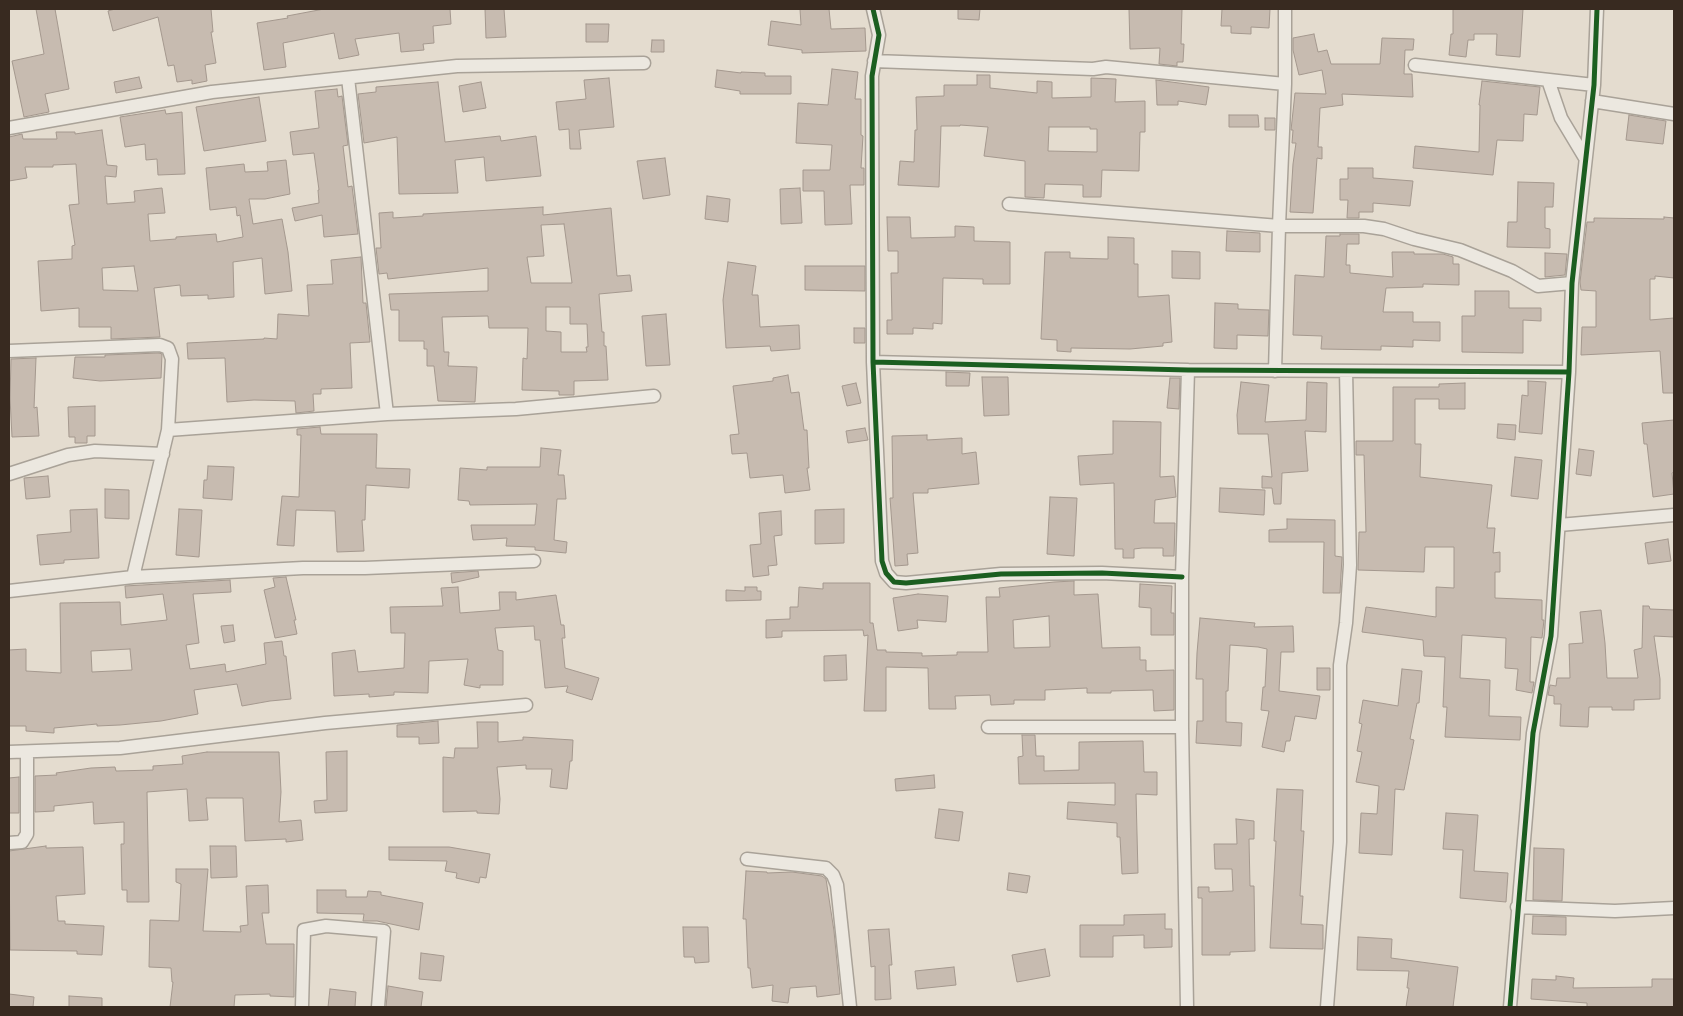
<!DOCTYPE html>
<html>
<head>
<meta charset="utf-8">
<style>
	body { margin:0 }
	#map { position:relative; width:1683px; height:1016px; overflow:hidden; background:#e4dccf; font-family:"Libre Baskerville",serif }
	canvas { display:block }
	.frame { position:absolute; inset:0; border:10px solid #382a20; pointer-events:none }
</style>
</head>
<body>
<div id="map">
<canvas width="1683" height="1016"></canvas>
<div class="frame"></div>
</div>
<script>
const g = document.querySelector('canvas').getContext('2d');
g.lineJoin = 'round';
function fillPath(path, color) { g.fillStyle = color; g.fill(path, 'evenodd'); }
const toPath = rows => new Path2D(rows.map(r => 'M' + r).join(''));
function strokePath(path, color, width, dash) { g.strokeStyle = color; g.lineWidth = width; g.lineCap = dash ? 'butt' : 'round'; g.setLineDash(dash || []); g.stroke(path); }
const building = toPath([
	[36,9,55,9,69,89,45,94,49,112,24,117,12,61,44,54,36,9],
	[115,9,211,9,213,32,211,32,216,63,205,65,207,81,192,84,192,80,177,82,174,65,168,66,158,17,113,31,108,11,115,9],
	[324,9,450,9,451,24,433,26,434,43,423,44,424,50,401,52,399,33,355,39,359,55,339,59,334,33,283,43,286,67,264,70,257,23,288,18,287,16,324,9],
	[485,9,504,9,506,37,486,38,485,9],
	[800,9,829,9,831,29,865,28,866,51,802,53,802,50,768,45,771,21,801,25,800,9],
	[958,9,980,9,979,20,958,19,958,9],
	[1129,9,1182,9,1181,44,1184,44,1183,62,1177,62,1177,66,1159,64,1160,48,1130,49,1129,9],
	[1222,9,1270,9,1269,28,1251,27,1251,34,1231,33,1231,26,1221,26,1222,9],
	[1453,9,1523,9,1520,57,1496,55,1497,34,1474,34,1474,40,1468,40,1466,57,1449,55,1451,34,1453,34,1453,9],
	[586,24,609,24,608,42,586,42,586,24],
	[1314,34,1318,52,1327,50,1331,64,1380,64,1382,38,1414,39,1413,50,1405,50,1404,74,1412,74,1413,97,1342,94,1343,105,1320,108,1318,147,1322,147,1322,159,1317,158,1313,213,1290,212,1293,164,1296,143,1292,143,1293,130,1291,130,1295,93,1326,94,1322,70,1299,75,1293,50,1293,38,1314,34],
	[652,40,664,40,664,52,651,52,652,40],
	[832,69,858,72,855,99,861,99,861,135,863,136,861,168,864,168,864,185,850,185,852,224,825,225,824,191,803,191,803,170,830,170,832,145,796,143,798,103,828,105,832,69],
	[717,70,741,73,741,72,765,73,765,76,791,76,791,94,740,94,740,91,715,87,717,70],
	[977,75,990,75,990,88,1037,93,1037,81,1052,82,1052,98,1091,97,1091,78,1116,79,1115,102,1145,101,1145,132,1140,132,1139,171,1102,170,1101,197,1083,197,1083,185,1045,184,1044,198,1025,197,1025,161,984,156,988,127,960,125,960,126,941,126,939,187,898,185,900,161,914,162,915,130,917,130,916,97,944,96,944,85,977,85,977,75],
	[1049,127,1090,127,1090,129,1097,129,1097,152,1048,151,1049,127],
	[139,77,142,88,116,93,114,82,139,77],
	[609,78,614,127,579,130,581,149,570,149,569,129,559,130,556,102,586,99,584,80,609,78],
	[1156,80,1209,87,1206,105,1178,101,1178,105,1157,105,1156,80],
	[1482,81,1540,87,1537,115,1524,114,1523,141,1497,140,1493,175,1413,168,1415,146,1479,152,1480,105,1479,105,1482,81],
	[438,82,445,142,500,136,501,141,536,136,541,176,486,181,484,157,455,160,458,193,399,194,397,137,364,143,358,94,376,92,376,87,438,82],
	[481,82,486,108,463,112,459,86,481,82],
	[337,89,338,97,342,96,348,145,343,146,348,187,352,186,358,234,324,237,322,215,295,221,292,208,319,203,318,190,319,190,314,153,293,155,290,132,319,128,315,91,337,89],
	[259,97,266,141,204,151,196,107,259,97],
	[165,110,166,114,182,112,185,174,158,175,157,159,146,160,145,144,125,147,120,117,165,110],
	[1229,115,1258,115,1259,127,1229,127,1229,115],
	[1629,115,1666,121,1663,144,1626,140,1629,115],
	[1265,118,1275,118,1275,130,1265,130,1265,118],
	[102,130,107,165,117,166,116,177,105,176,107,204,135,202,134,191,162,188,165,213,148,214,150,241,176,239,176,237,216,234,217,242,243,237,240,215,237,216,236,207,210,210,206,168,244,164,245,172,268,171,267,162,286,160,290,194,265,199,249,199,253,224,282,219,288,252,292,291,265,294,262,258,233,262,234,297,208,299,208,295,181,296,180,285,154,288,160,337,111,339,111,327,79,327,79,308,41,311,38,261,72,259,72,246,75,245,69,205,79,204,76,164,53,165,53,167,25,167,27,178,9,181,9,137,22,134,23,139,57,139,56,132,75,132,75,134,102,130],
	[134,266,138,291,103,290,102,268,134,266],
	[665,158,670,195,643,199,637,161,665,158],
	[1348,168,1373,168,1373,178,1413,181,1410,206,1373,203,1373,212,1359,212,1359,218,1347,218,1348,200,1340,200,1340,179,1348,179,1348,168],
	[1518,182,1554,183,1553,207,1545,207,1545,228,1550,229,1550,248,1507,247,1508,222,1517,222,1518,182],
	[800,188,802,223,781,224,780,189,800,188],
	[707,196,730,199,728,222,705,219,707,196],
	[543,207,543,215,611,208,617,276,630,275,632,291,599,294,602,332,604,332,604,346,606,346,608,380,574,381,574,395,559,395,559,391,522,390,523,358,527,359,528,328,489,328,488,316,442,317,444,352,449,352,448,366,477,367,475,402,438,401,434,366,427,366,427,349,424,349,424,341,399,341,399,310,391,310,389,294,488,291,488,268,388,279,387,273,379,274,376,248,381,248,379,213,393,212,393,218,423,216,423,214,543,207],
	[564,224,572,283,531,283,527,257,544,256,541,225,564,224],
	[546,307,570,307,570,324,587,324,588,347,586,347,587,352,561,352,561,332,546,331,546,307],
	[887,217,910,217,911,238,955,237,955,226,974,227,974,241,1010,242,1010,284,983,284,983,279,943,278,942,324,933,323,933,329,913,328,913,334,887,334,887,320,892,320,891,273,898,273,898,251,888,251,887,217],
	[1664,217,1674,218,1674,278,1655,276,1655,279,1650,279,1650,320,1674,318,1674,393,1663,393,1660,351,1581,355,1582,327,1596,327,1596,291,1581,290,1580,282,1587,222,1594,222,1594,218,1664,219,1664,217],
	[1227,231,1260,233,1260,252,1226,251,1227,231],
	[1340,234,1359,234,1359,244,1347,244,1346,265,1350,265,1350,273,1393,277,1392,252,1414,252,1414,254,1443,254,1453,257,1453,264,1459,264,1459,285,1423,284,1423,287,1386,288,1383,312,1413,312,1413,322,1440,322,1440,341,1413,340,1413,347,1381,346,1381,350,1321,349,1322,336,1293,335,1295,275,1324,277,1326,236,1340,236,1340,234],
	[1108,237,1134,238,1134,264,1138,264,1138,297,1169,295,1172,342,1163,343,1163,346,1130,349,1071,348,1071,352,1057,351,1057,340,1041,339,1045,252,1070,252,1070,258,1108,259,1108,237],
	[1172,251,1200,252,1200,279,1172,278,1172,251],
	[1545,253,1567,254,1565,275,1545,277,1545,253],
	[361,257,363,303,366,303,370,342,350,343,352,388,321,389,321,394,313,394,314,411,296,413,295,401,254,400,227,402,225,358,188,359,187,343,264,339,264,338,277,339,278,314,309,316,307,285,333,284,331,260,361,257],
	[728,262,756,266,752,295,758,295,760,327,799,325,800,349,771,351,770,346,726,348,723,300,728,262],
	[805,266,865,266,865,291,805,290,805,266],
	[1475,291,1509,291,1509,308,1541,308,1541,321,1523,320,1523,353,1462,352,1462,316,1475,316,1475,291],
	[1215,303,1238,304,1238,309,1269,310,1268,336,1237,335,1237,349,1214,348,1215,303],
	[666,314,670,365,646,366,642,316,666,314],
	[854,328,865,328,865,343,854,343,854,328],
	[159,353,162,354,161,378,100,381,73,378,75,357,105,357,105,355,159,353],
	[36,358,34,408,37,407,39,436,12,437,10,398,11,359,36,358],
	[946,372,970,373,969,386,946,386,946,372],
	[788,375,791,393,799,392,804,430,807,430,809,468,807,468,810,490,785,493,783,475,750,478,747,453,732,454,730,435,739,434,733,386,773,381,773,378,788,375],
	[982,377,1008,377,1009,415,984,416,982,377],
	[1170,378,1180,378,1179,409,1167,408,1170,378],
	[1528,381,1546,382,1542,434,1519,432,1522,395,1528,396,1528,381],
	[1241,382,1269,385,1265,422,1306,420,1307,382,1327,383,1326,432,1305,431,1308,471,1282,473,1281,504,1274,504,1272,488,1262,488,1262,476,1272,477,1268,434,1238,434,1237,415,1241,382],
	[856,383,861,403,847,406,842,386,856,383],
	[1465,383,1465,409,1439,409,1439,399,1415,399,1415,444,1421,444,1420,477,1492,485,1487,528,1495,528,1493,553,1500,552,1500,572,1495,572,1495,598,1542,600,1542,620,1544,620,1542,638,1531,637,1530,682,1534,682,1532,693,1516,690,1518,669,1505,668,1506,638,1462,635,1460,678,1490,680,1489,716,1521,717,1520,740,1445,737,1447,707,1443,707,1445,657,1424,656,1423,640,1362,632,1366,607,1436,617,1436,587,1454,588,1454,547,1425,547,1424,572,1358,570,1359,532,1366,532,1364,455,1356,455,1356,441,1393,441,1393,387,1439,387,1439,384,1465,383],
	[95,406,95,436,87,436,87,443,75,443,75,437,69,437,68,407,95,406],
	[1674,420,1674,472,1672,473,1674,494,1653,497,1647,444,1644,444,1642,423,1674,420],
	[1113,421,1161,422,1160,477,1174,476,1176,497,1155,500,1154,523,1175,523,1174,556,1163,556,1163,548,1142,548,1134,549,1134,558,1123,558,1123,549,1115,549,1114,483,1080,485,1078,456,1113,454,1113,421],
	[1498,424,1516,425,1515,440,1497,438,1498,424],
	[320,427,321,434,377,434,376,468,410,469,409,488,366,485,365,520,362,520,364,551,337,552,335,511,296,510,294,546,277,545,282,496,299,497,301,435,297,435,297,429,320,427],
	[865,428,868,440,848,443,846,431,865,428],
	[927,435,927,440,962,438,962,454,976,452,979,484,928,489,928,493,913,493,918,553,907,554,908,565,895,566,890,498,893,498,892,436,927,435],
	[541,448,561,450,558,475,564,475,566,499,557,499,554,540,567,542,566,553,535,550,535,547,506,546,507,538,473,540,471,525,535,525,537,504,470,505,469,501,458,500,460,468,487,470,487,467,540,467,541,448],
	[1579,449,1594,451,1591,476,1576,474,1579,449],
	[1515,457,1542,460,1538,499,1511,496,1515,457],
	[208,466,234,467,232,500,203,498,204,480,207,480,208,466],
	[48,476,50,497,26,499,24,478,48,476],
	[1220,488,1265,490,1264,515,1219,512,1220,488],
	[105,489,129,490,129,519,105,518,105,489],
	[1050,497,1077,498,1074,556,1047,554,1050,497],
	[97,509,99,558,64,560,64,563,40,565,37,535,71,532,70,510,97,509],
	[179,509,202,510,199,557,176,555,179,509],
	[844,509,844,543,815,544,815,510,844,509],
	[781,511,782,535,774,536,777,565,768,566,769,575,753,577,750,545,761,544,759,513,781,511],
	[1287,519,1335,520,1335,556,1342,557,1340,593,1323,593,1324,542,1269,542,1269,530,1287,529,1287,519],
	[1668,539,1671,561,1648,564,1645,543,1668,539],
	[478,571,479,577,452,583,451,573,478,571],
	[286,577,296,620,294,620,297,634,275,638,264,590,275,587,273,578,286,577],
	[230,580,231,592,193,594,199,643,186,645,190,669,225,664,226,672,266,664,264,643,282,641,284,656,286,656,291,699,270,701,242,706,237,684,194,690,198,714,161,721,120,725,97,726,97,724,54,728,54,733,26,731,26,726,9,726,9,650,26,649,26,671,61,673,60,603,120,602,121,625,167,620,163,594,126,598,125,586,230,580],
	[130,649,132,670,92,672,91,651,130,649],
	[1074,581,1074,595,1098,594,1102,648,1140,647,1140,660,1146,660,1146,671,1174,670,1174,710,1154,711,1153,690,1111,691,1111,693,1087,693,1087,688,1045,690,1045,700,1014,700,1014,704,991,705,990,695,955,696,956,709,929,709,928,668,886,667,886,711,864,711,868,635,864,636,863,630,782,631,782,637,766,638,766,620,790,619,790,607,798,607,799,587,823,589,823,583,870,583,870,623,873,623,877,650,886,650,886,652,922,653,922,656,957,655,957,652,988,652,986,597,1000,597,999,588,1054,582,1074,581],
	[1049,616,1050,647,1014,648,1013,620,1049,616],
	[1140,584,1172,586,1171,613,1174,613,1174,635,1151,635,1151,608,1139,607,1140,584],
	[458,587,460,613,500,610,499,592,516,592,516,600,556,595,561,625,564,625,565,638,562,638,565,668,599,678,592,700,566,692,568,686,545,688,540,640,535,640,534,626,495,628,498,650,503,651,503,685,480,685,480,688,464,685,468,659,429,661,428,693,394,692,394,695,369,697,369,694,334,696,332,653,355,650,358,672,404,668,405,633,391,633,390,607,443,606,441,588,458,587],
	[745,587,757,587,757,591,761,591,761,600,726,601,726,590,745,591,745,587],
	[918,594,948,596,946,622,917,620,918,628,898,631,893,598,918,594],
	[1643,606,1649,606,1650,609,1674,610,1674,637,1654,636,1660,679,1660,699,1634,700,1634,710,1612,710,1612,707,1589,707,1588,727,1560,726,1561,704,1554,704,1554,696,1548,695,1550,685,1556,686,1557,678,1570,678,1569,644,1583,643,1580,612,1601,610,1605,643,1607,678,1638,678,1634,650,1642,648,1643,606],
	[1200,618,1255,623,1254,627,1293,626,1294,652,1281,652,1279,691,1320,696,1316,719,1295,716,1290,741,1286,741,1284,752,1262,747,1269,711,1261,710,1263,687,1265,687,1267,649,1258,647,1230,645,1228,691,1226,691,1226,722,1242,723,1241,746,1196,743,1197,721,1203,721,1203,679,1196,679,1197,653,1200,618],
	[233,625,235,641,224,643,221,626,233,625],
	[846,655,847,680,824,681,824,656,846,655],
	[1317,668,1330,668,1330,690,1317,690,1317,668],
	[1402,669,1422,671,1419,703,1417,703,1410,739,1414,740,1404,790,1395,789,1392,855,1359,853,1361,813,1377,814,1379,786,1356,782,1362,752,1357,751,1362,724,1359,723,1363,700,1398,706,1402,669],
	[438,721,439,743,419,744,419,737,397,737,397,725,438,721],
	[477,722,498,722,498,742,523,740,523,737,573,740,572,761,570,761,567,789,550,787,552,769,526,769,526,765,497,767,500,799,499,814,477,813,477,811,443,812,443,757,454,758,455,748,478,748,477,722],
	[1022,735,1035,735,1036,756,1044,756,1044,771,1079,770,1079,742,1143,741,1144,772,1157,772,1157,795,1136,794,1138,873,1122,874,1120,837,1117,837,1117,823,1067,819,1068,802,1115,805,1115,783,1019,784,1018,757,1023,756,1022,735],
	[347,751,347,811,315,813,314,801,327,800,326,752,347,751],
	[207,752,279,752,281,792,279,822,301,820,303,840,286,842,286,839,245,841,243,798,206,798,208,820,189,821,187,789,147,792,149,902,127,902,127,890,122,890,121,844,124,844,124,822,94,824,93,802,54,806,54,811,35,812,35,776,57,775,56,773,91,768,115,767,116,771,153,770,153,766,183,764,182,756,207,752],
	[934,775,935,788,896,791,895,779,934,775],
	[19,777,19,813,9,813,9,778,19,777],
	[1277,789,1303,790,1301,831,1304,831,1300,896,1303,896,1301,924,1323,925,1323,949,1270,948,1276,841,1274,841,1277,789],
	[939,809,963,812,959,841,935,838,939,809],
	[1446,813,1478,815,1474,871,1508,873,1506,902,1460,898,1463,850,1443,849,1446,813],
	[1236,819,1254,821,1254,839,1249,839,1250,886,1254,886,1255,951,1230,952,1230,955,1202,955,1202,898,1198,898,1198,887,1209,887,1209,892,1233,891,1232,869,1215,869,1214,844,1237,844,1236,819],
	[46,846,46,848,83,847,85,894,56,896,58,921,65,921,65,924,104,926,102,955,77,954,77,951,10,950,9,851,46,846],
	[210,846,236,846,237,877,211,878,210,846],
	[389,847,449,847,490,854,486,878,480,877,479,883,456,878,457,873,445,871,447,861,389,860,389,847],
	[1534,848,1564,849,1562,901,1533,900,1534,848],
	[176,869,208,869,203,931,241,932,240,926,248,925,246,886,268,885,269,913,262,913,266,944,294,944,294,997,270,996,270,994,235,995,234,1007,170,1007,173,982,172,982,171,968,149,967,150,920,179,921,181,884,176,882,176,869],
	[746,871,767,872,767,873,792,872,822,876,826,879,834,931,840,994,817,997,816,986,790,988,788,1003,772,1001,773,985,752,988,750,968,748,968,746,919,743,919,746,871],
	[1009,873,1030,876,1027,893,1007,890,1009,873],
	[317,890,346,890,346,897,367,897,368,891,381,892,381,895,423,903,419,930,377,921,363,921,364,914,317,913,317,890],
	[1165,914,1165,929,1172,929,1172,947,1144,948,1144,935,1113,936,1113,957,1080,957,1080,925,1124,925,1124,915,1165,914],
	[1533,916,1566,917,1566,935,1532,934,1533,916],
	[683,927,708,927,709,962,695,963,694,957,684,957,683,927],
	[889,929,892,965,889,965,891,999,875,1000,875,966,871,967,868,930,889,929],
	[1358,937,1392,939,1391,958,1458,967,1453,1007,1406,1007,1409,988,1407,988,1409,971,1357,970,1358,937],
	[1045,949,1050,976,1017,982,1012,955,1045,949],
	[421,953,444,956,441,981,419,979,421,953],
	[954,967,956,985,917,989,915,971,954,967],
	[1556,976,1574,978,1573,988,1652,987,1652,979,1674,979,1674,1007,1587,1007,1587,1003,1531,999,1532,979,1556,980,1556,976],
	[388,986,423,992,421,1007,386,1007,388,986],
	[330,989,356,992,355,1007,328,1007,330,989],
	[9,994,34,997,33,1007,9,1007,9,994],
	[69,996,102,998,102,1007,69,1007,69,996]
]);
const minor = toPath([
	[873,9,879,35,872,76,873,362,882,561,886,573,894,582,906,583,1001,574,1102,573,1182,577],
	[874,61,1093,69,1106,67,1285,84],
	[1415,65,1594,85],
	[348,78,387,414],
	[1548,80,1561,118,1585,158],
	[1592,101,1674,114],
	[9,128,212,92,457,66,644,63],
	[1009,204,1279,226,1364,226,1384,229,1414,239,1460,250,1512,271,1538,286,1572,283],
	[9,351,160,345,168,348,172,359,168,430],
	[873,362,1188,370,1569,372],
	[1275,371,1279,226,1285,84,1285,9],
	[9,474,68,455,95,451,163,454],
	[1559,525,1674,515],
	[133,577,168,430,387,414,516,409,654,396],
	[9,591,133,577,303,568,365,568,534,561],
	[988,727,1182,727],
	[9,752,120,748,325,723,526,705],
	[9,843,22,842,27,834,27,752],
	[747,859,826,868,833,875,837,885,850,1007],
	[1517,907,1615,911,1674,908],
	[302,1007,304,930,326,926,384,931,378,1007],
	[1187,1007,1182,727,1182,577,1188,370],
	[1327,1007,1340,842,1340,665,1346,623,1350,565,1346,371],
	[1510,1007,1533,733,1551,636,1569,372,1572,283,1594,85,1597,9]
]);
const cycleway = toPath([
	[873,9,879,35,872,76,873,362,882,561,886,573,894,582,906,583,1001,574,1102,573,1182,577],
	[873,362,1188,370,1569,372],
	[1510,1007,1533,733,1551,636,1569,372,1572,283,1594,85,1597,9]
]);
fillPath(building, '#c7bbb0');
strokePath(building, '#a4988e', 1);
strokePath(minor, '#a9a298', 15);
strokePath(minor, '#ece8e0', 12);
strokePath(cycleway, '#1b5e20', 5);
</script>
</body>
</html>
